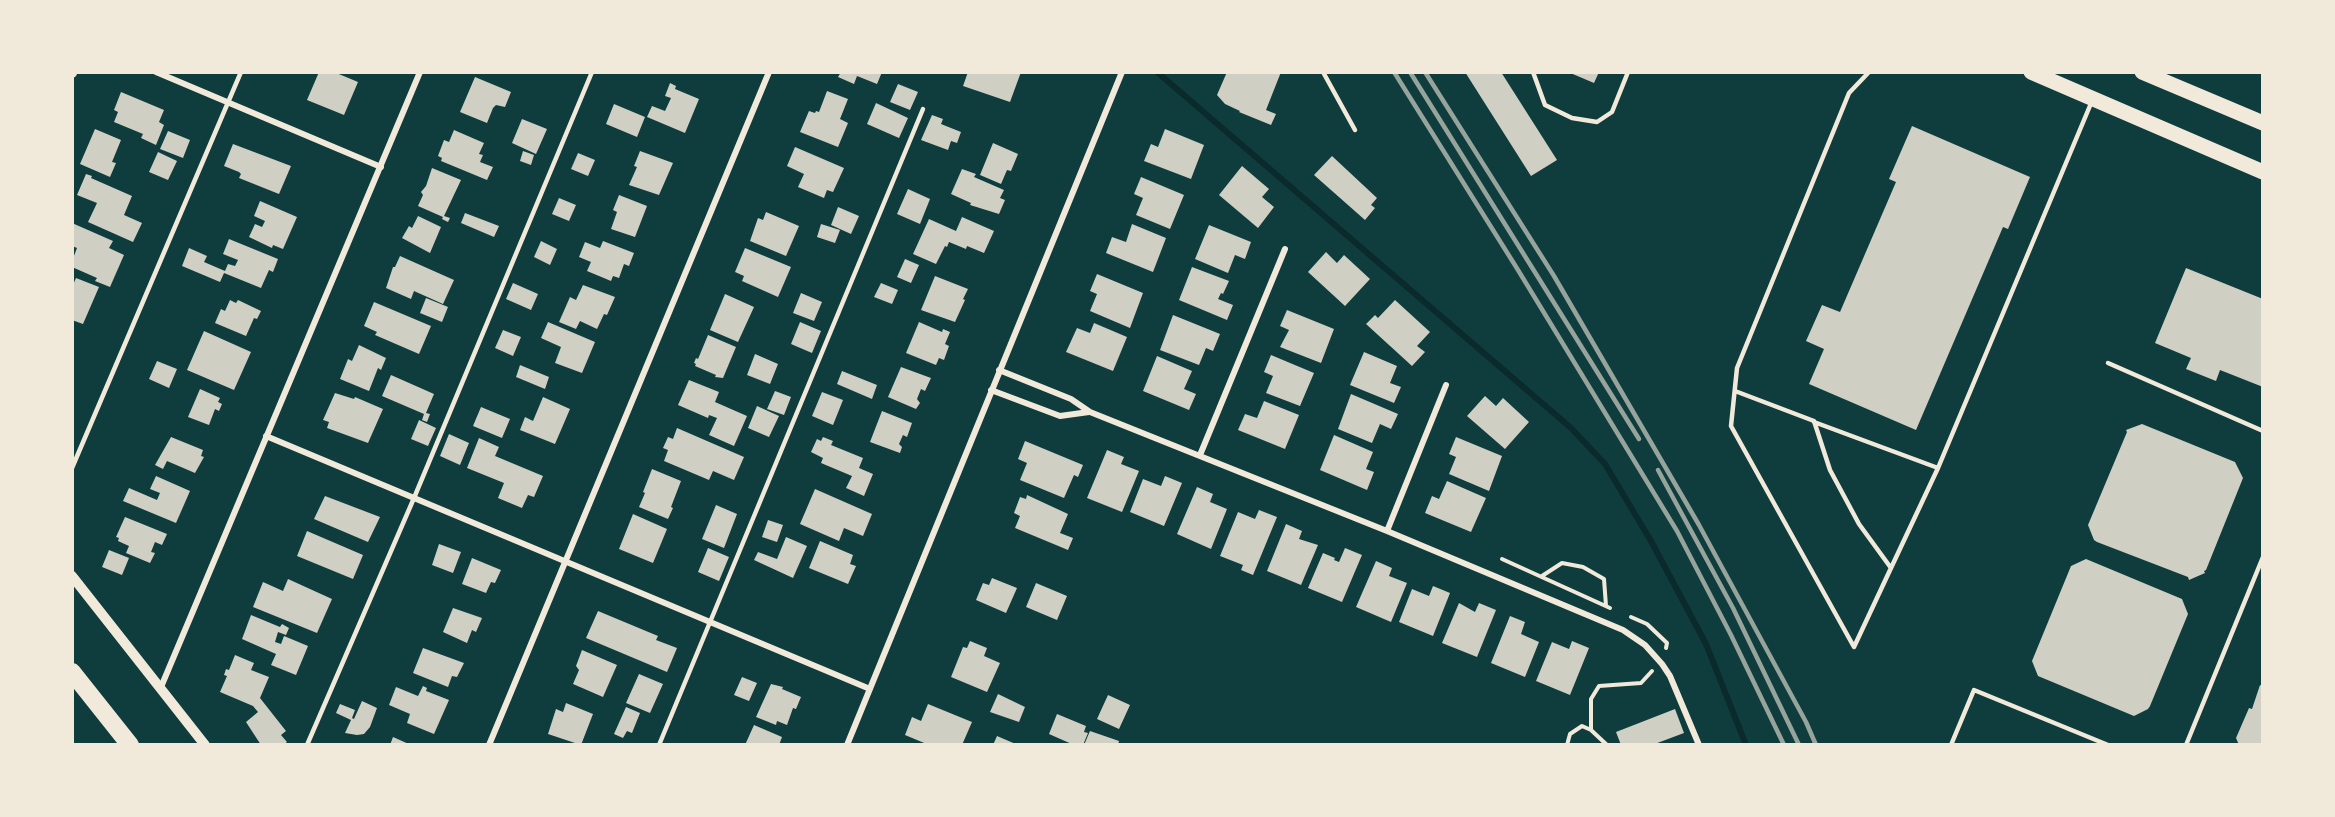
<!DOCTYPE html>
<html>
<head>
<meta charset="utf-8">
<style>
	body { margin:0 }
	#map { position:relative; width:2335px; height:817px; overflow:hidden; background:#0f3d3e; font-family:"Exo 2",sans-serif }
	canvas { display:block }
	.frame { position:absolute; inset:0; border:74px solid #f1e9da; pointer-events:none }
</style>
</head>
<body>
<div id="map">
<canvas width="2335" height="817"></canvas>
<div class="frame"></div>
</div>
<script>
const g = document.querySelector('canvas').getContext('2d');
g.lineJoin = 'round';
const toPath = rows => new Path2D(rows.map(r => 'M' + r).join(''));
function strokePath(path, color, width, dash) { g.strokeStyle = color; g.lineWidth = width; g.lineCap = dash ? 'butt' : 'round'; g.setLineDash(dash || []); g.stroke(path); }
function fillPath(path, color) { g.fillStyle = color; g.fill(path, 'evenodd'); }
const stream = toPath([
	[1157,72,1571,428,1605,464,1651,541,1706,644,1746,745]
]);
const building = toPath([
	[319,72,334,72,358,82,344,115,307,100],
	[841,72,882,72,877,84,857,76,854,84,838,77],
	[968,72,1021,72,1010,102,963,86],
	[1227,72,1281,72,1266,110,1276,114,1271,125,1239,112,1240,111,1225,104,1217,95],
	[1465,72,1501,72,1557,160,1531,176],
	[1568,72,1599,72,1594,83],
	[475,77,511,92,505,107,496,105,493,108,487,123,460,112],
	[670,83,676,86,675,89,699,99,685,133,647,117,652,106,665,111,671,98,665,96],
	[898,84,918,92,910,110,890,102],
	[827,91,848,99,840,119,848,123,838,147,800,132,809,111,815,113,816,111,819,112],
	[121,92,164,110,159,122,164,125,156,145,141,138,143,134,114,122,118,112,114,110],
	[876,103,908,118,899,138,867,124],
	[614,104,645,117,637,137,606,124],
	[932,115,943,119,941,124,961,132,957,143,951,141,948,150,921,140],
	[522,119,547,129,536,154,512,143],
	[1912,126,2030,177,2008,229,2003,227,1916,430,1809,384,1824,349,1806,341,1822,305,1840,312,1896,182,1889,179],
	[95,129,121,140,112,162,116,163,110,177,80,164],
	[1165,129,1204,145,1191,179,1144,161,1151,144,1158,147],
	[454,130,484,143,479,154,483,155,480,162,493,167,487,180,441,161,442,158,438,156,444,140,449,142],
	[168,131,190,140,183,158,160,149],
	[993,143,1018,154,1011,171,1007,170,1001,184,980,175],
	[233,144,291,166,279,194,239,178,241,174,239,172,224,166],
	[795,147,844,168,833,192,827,190,824,198,798,187,804,174,787,166],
	[523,151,534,155,531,165,520,161],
	[640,151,673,163,659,195,629,185,637,167,634,166],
	[158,152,177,161,168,180,149,172],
	[578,153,595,160,588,176,571,169],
	[1332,156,1377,198,1371,205,1375,208,1365,220,1314,175],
	[1242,166,1269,189,1262,197,1274,207,1258,228,1219,195],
	[432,168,461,180,444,216,450,218,448,222,442,219,443,217,418,206,423,195,421,192,426,186],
	[962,169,976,174,974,177,1004,190,1000,198,1005,200,999,214,970,205,971,203,951,194],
	[86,174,92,176,91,178,132,196,124,215,142,223,133,242,88,222,97,203,77,195],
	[1141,177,1184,195,1170,229,1136,215,1143,198,1134,194],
	[908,189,930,199,920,224,897,214],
	[619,195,647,206,635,237,611,229,617,212,613,210],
	[559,198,576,205,569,221,552,214],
	[260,201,297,217,283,249,273,245,272,248,249,237,255,224,262,227,265,221,254,216],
	[838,207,859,216,851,234,831,225],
	[766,212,799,226,786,256,750,241,758,218,763,220],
	[465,213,499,226,494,237,461,223],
	[418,216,441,227,430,253,402,238,409,226,412,228],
	[962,217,994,231,984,253,967,246,966,249,949,242,947,247,945,246,936,264,913,254,929,219,956,231],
	[72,223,113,241,109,248,124,255,110,287,95,281,97,278,72,267,72,261,77,248,72,246],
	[821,224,840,230,835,243,817,237],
	[1132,224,1166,238,1153,272,1106,253,1112,237,1126,242],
	[1209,225,1251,242,1245,259,1235,255,1228,273,1195,259],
	[229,239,278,259,273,272,269,270,261,288,224,273,220,282,182,266,189,248,207,256,204,262,225,271,228,264,235,266,238,260,223,254],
	[541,241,557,249,550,265,534,257],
	[603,241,634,253,629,266,624,264,619,278,613,276,611,281,587,271,591,262,579,257,585,242,600,248],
	[745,248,791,267,778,297,742,281,744,276,735,272],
	[1326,252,1337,263,1344,255,1370,279,1345,306,1308,272],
	[400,256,454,280,443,304,414,291,411,299,386,288,393,267,395,267],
	[905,259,919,265,911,283,897,277],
	[1192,267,1229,281,1223,294,1221,293,1218,299,1233,305,1227,320,1179,300],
	[2186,268,2263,299,2263,387,2220,370,2216,381,2186,369,2191,358,2155,343],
	[1097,274,1143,293,1130,328,1090,311,1097,294,1090,291],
	[935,276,968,289,963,299,965,300,955,322,921,310],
	[76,278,99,287,83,324,72,320,72,287],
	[513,283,538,294,531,310,506,299],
	[881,283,898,290,892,304,874,297],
	[583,285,615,297,607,315,604,314,597,329,580,321,576,329,559,322,570,297,576,300],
	[801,293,822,302,814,321,793,313],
	[725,294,754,307,738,342,710,330],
	[426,298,448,307,442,322,420,313],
	[230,300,236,303,238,300,261,311,257,319,254,318,246,336,215,323,221,309,225,311],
	[1395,300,1430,332,1417,346,1425,352,1412,366,1366,324,1375,315,1378,318],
	[374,302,431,326,419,354,375,335,377,332,364,326],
	[1287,310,1334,329,1321,363,1280,347,1289,330,1280,326],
	[1173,315,1220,334,1213,351,1206,348,1199,365,1160,350],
	[548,322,595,342,582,373,555,363,561,347,541,338],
	[800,322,821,331,812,353,791,344],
	[919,322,942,332,943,329,950,332,945,344,949,346,944,360,939,358,936,365,906,353],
	[1094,323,1127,337,1113,371,1066,352,1077,328,1090,333],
	[503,330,521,337,513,356,495,348],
	[204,331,251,352,234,390,187,370],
	[708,335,736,347,723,378,715,377,716,375,695,366,696,364,694,363,696,358,698,359],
	[359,345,386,358,381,370,378,368,369,391,340,379,348,359,352,361],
	[1364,352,1397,366,1390,383,1401,387,1394,403,1350,385],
	[755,354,778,364,770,384,747,375],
	[1271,355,1314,373,1300,406,1266,393,1273,376,1264,372],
	[1157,356,1192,371,1184,389,1196,394,1189,410,1143,391],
	[157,361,177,369,169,388,149,379],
	[520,365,549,377,545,389,516,377],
	[901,367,931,378,925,391,921,389,917,399,920,403,916,409,888,397],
	[842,371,877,385,872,399,837,384],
	[391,375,434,394,426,413,430,414,427,422,422,420,424,414,382,396],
	[689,380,719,392,715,402,747,416,734,446,709,435,717,418,709,415,708,418,678,405],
	[200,389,220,398,218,402,222,404,219,411,215,409,209,425,188,417],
	[775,391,791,397,784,415,767,409],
	[822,392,843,400,833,425,812,416],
	[335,393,354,399,355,397,383,409,368,443,327,428,329,422,323,420],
	[1351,394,1398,414,1391,429,1380,424,1372,443,1338,429],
	[1485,396,1496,406,1503,398,1529,422,1505,449,1467,416],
	[543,397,570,409,555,444,520,430,525,417,533,421],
	[1264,401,1299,415,1285,449,1238,430,1245,414,1257,418],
	[757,406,779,416,769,437,748,428],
	[481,407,510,419,502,438,473,426],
	[882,411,912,423,907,437,903,435,899,444,902,447,900,453,870,442],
	[419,420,436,428,428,446,411,439],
	[2142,424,2235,462,2243,478,2206,570,2204,571,2205,573,2189,580,2188,577,2097,542,2094,540,2088,525,2127,432,2126,430],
	[677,428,744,457,734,480,713,471,709,480,664,461,668,450,663,448,668,437,673,439],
	[449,434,469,443,460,465,440,456],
	[1334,435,1373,452,1366,469,1374,472,1367,490,1320,470],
	[171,437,203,450,201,456,204,457,195,473,167,461,163,469,155,465],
	[823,437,833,441,831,445,863,458,859,468,873,474,864,496,846,488,852,476,821,463,823,458,811,452,817,439,821,441],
	[1456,437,1502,456,1489,491,1449,474,1456,457,1449,454],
	[479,438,499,447,495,456,543,476,534,497,528,495,522,508,498,498,504,483,467,468],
	[1025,441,1083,465,1078,477,1074,475,1064,498,1020,480,1027,463,1018,459],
	[1107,450,1124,457,1121,464,1139,471,1122,512,1087,498],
	[652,469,681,481,671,507,673,508,668,519,639,507,645,493,643,492],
	[156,476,190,491,176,523,123,501,129,488,157,500,160,493,150,489],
	[1165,476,1182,483,1164,526,1130,512,1143,479,1161,486],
	[1447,481,1486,498,1471,532,1425,513,1432,496,1439,499],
	[1197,487,1213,494,1210,502,1227,509,1211,549,1177,534],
	[815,489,872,514,863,536,844,528,839,541,800,524],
	[1027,495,1068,514,1060,533,1073,538,1068,550,1015,528,1020,516,1014,513,1020,497,1026,499],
	[325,496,380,517,368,542,314,519],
	[716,505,737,514,724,548,702,539],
	[1259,510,1277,517,1253,575,1241,570,1243,565,1220,556,1238,512,1255,519],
	[633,514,667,529,653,563,619,549],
	[125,517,167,534,162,545,155,542,151,552,155,553,150,563,126,553,129,546,118,541,119,538,116,537],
	[768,520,783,525,777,542,762,537],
	[1286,524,1302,531,1299,539,1318,545,1301,585,1267,571],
	[307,531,363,555,353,579,297,556],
	[786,537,807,546,793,578,754,560,758,552,777,559],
	[820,541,853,555,850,564,856,566,848,584,809,568],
	[439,544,461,552,453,573,432,565],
	[708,548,729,557,719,581,698,572],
	[1345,548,1362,555,1342,602,1308,588,1323,553,1335,558,1334,560,1339,562],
	[109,550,129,558,122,575,102,567],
	[472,558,501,570,495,583,491,582,486,593,462,584],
	[2086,559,2182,599,2188,614,2150,706,2148,709,2134,716,2038,676,2032,661,2071,566],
	[1376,561,1392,568,1389,576,1407,583,1391,622,1356,607],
	[992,578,1017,588,1006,613,976,600,983,583,989,585],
	[288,579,332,599,317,633,253,607,263,582,283,591],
	[1036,583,1067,596,1057,620,1026,607],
	[1433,586,1450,593,1433,636,1399,622,1412,589,1429,596],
	[1459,603,1475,612,1479,603,1496,610,1477,657,1442,643],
	[453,608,482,618,476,632,472,630,467,643,443,632],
	[598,611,658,636,656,640,677,648,667,672,586,638],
	[251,615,280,627,282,624,289,628,286,635,278,632,275,642,281,644,284,636,308,646,296,675,271,665,276,654,242,639],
	[1510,616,1525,622,1521,634,1539,642,1525,677,1491,663],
	[970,641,987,648,984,656,1000,663,987,692,951,677,963,647,967,648],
	[1572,641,1589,648,1570,695,1536,681,1552,642,1569,649],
	[423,648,464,663,457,677,452,676,448,687,413,673],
	[582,650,617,665,603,697,573,684,579,670,576,666],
	[235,655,254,663,251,670,269,677,260,698,286,731,281,735,287,742,283,745,261,745,246,722,258,712,253,706,220,692,227,676,224,675,226,669,229,670],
	[639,674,663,684,650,713,626,703],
	[742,677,757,683,749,701,734,695],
	[771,684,783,687,782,689,801,697,796,709,793,708,787,725,777,721,776,725,756,717],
	[2260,685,2263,686,2263,745,2239,745,2236,738,2249,708,2252,709],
	[423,686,427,688,426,691,449,700,434,734,407,723,410,714,389,705,396,687,418,696],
	[998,694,1025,707,1019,722,990,712],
	[1108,695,1130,705,1119,729,1097,719],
	[362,701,377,708,370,727,364,734,357,735,345,733,351,720,336,713,340,704,355,710,352,718,354,719],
	[566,703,593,714,581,745,548,734,556,709,563,712],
	[928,704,972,722,962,745,929,745,905,735,912,717,921,721],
	[626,707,640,713,632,733,627,731,623,738,614,734],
	[1675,709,1684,733,1652,745,1621,745,1616,732],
	[1057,714,1086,726,1084,732,1088,733,1083,745,1074,745,1049,734],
	[754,725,782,737,779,745,745,745],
	[1090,731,1119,741,1118,745,1084,745],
	[997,736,1018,745,993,745],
	[393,737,411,745,390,745]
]);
const path = toPath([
	[1502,559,1610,608],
	[1542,576,1562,563,1583,567,1604,579,1606,606],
	[1631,617,1647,624,1667,643,1666,648],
	[1591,730,1607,745],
	[1567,745,1570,734,1582,726,1591,730,1591,699,1599,686,1641,683,1652,671]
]);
const service = toPath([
	[1323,72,1355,130],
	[1533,72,1545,105,1572,118,1597,122,1612,112,1628,72],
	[2108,363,2263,431],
	[1735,391,1814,421,1830,470,1859,524,1891,568,1854,647,1731,426,1737,368,1849,93,1869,72],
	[1814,422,1938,468],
	[72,468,241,72],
	[1891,568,1938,468,2092,101],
	[307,745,414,498,592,72],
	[659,745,923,109],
	[1951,745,1974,690,2108,745],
	[2186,745,2263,557]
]);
const minor = toPath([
	[156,72,381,167],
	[999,370,1071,399,1090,412,1387,531,1623,630,1645,645,1662,664,1670,676,1699,745],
	[991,390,1060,416,1089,412],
	[266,436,870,689],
	[1200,455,1285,249],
	[1387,531,1446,385],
	[161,687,420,72],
	[489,745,769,72],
	[847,745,1122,72]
]);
const tertiary = toPath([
	[72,73,72,72],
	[72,576,205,745]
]);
const primary = toPath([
	[2031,72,2263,172],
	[2142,72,2263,123]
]);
const motorway = toPath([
	[72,672,130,745]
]);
const rail = toPath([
	[1394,72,1518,270,1677,531,1731,635,1784,745],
	[1410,72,1639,439],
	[1425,72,1554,276,1699,525,1806,722,1816,745],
	[1658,470,1733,608,1799,745]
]);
strokePath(stream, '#0a2a2b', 6);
fillPath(building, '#cfcfc3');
strokePath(path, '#f1e9da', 4);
strokePath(service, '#f1e9da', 4.5);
strokePath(minor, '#f1e9da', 6);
strokePath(tertiary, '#f1e9da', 10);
strokePath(primary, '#f1e9da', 15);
strokePath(motorway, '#f1e9da', 18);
strokePath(rail, '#97a49c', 4.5);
</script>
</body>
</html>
